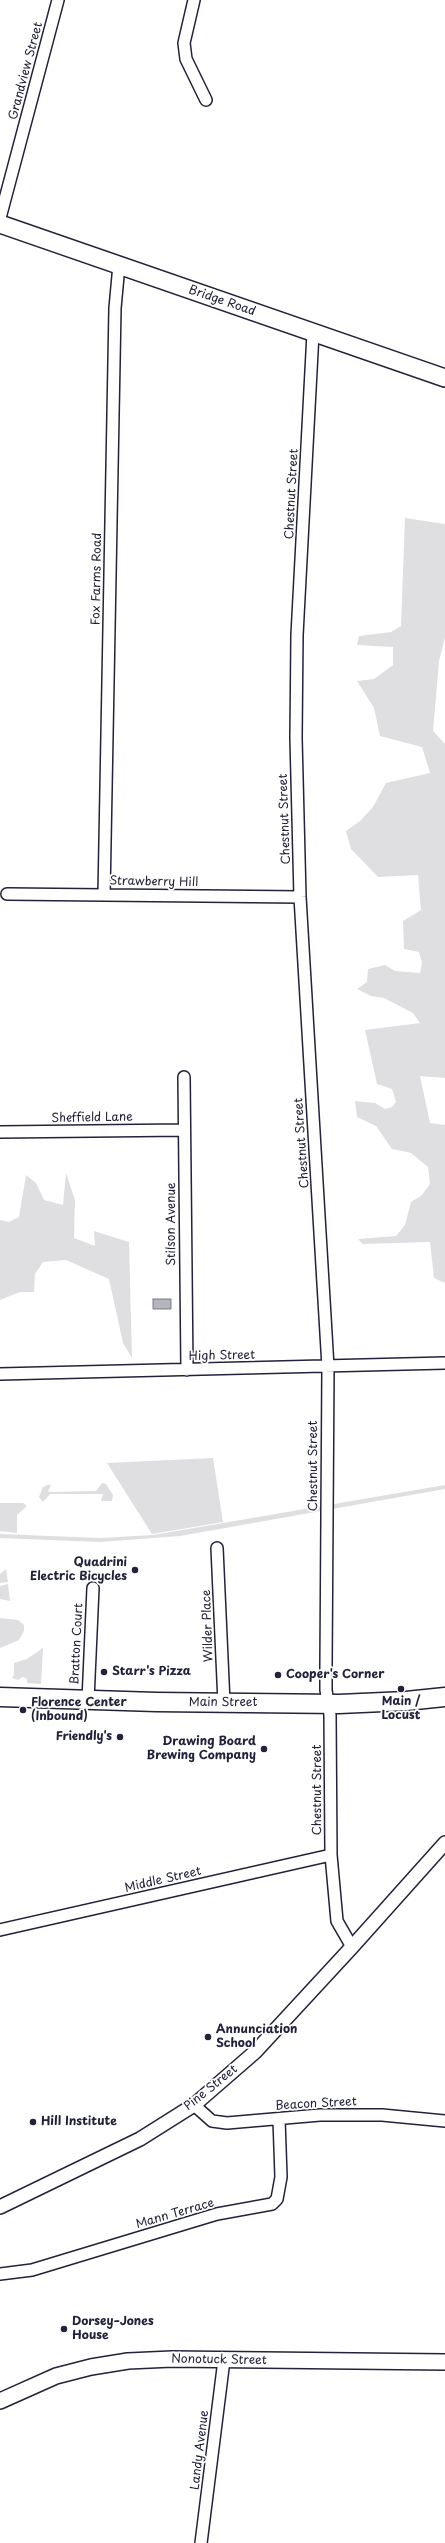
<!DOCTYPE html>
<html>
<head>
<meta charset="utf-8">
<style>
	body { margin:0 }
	canvas { display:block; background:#fff }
</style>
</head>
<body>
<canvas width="445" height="2543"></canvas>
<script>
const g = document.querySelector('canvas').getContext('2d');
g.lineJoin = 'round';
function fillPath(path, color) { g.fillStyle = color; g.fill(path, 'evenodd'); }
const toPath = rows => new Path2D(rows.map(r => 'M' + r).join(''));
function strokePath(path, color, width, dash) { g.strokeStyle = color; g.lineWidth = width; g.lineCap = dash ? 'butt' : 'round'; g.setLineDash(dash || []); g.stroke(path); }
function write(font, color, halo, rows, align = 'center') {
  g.font = font + ' "Playpen Sans",sans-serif'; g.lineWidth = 3.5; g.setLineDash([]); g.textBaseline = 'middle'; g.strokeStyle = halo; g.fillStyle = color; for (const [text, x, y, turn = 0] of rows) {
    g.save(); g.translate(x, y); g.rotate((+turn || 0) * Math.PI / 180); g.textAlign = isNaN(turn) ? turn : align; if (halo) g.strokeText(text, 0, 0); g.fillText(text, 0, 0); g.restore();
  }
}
const green = toPath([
	[405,518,445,524,445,637,439,661,433,731,445,744,445,1078,420,1076,430,1123,445,1125,445,1283,434,1278,430,1242,363,1244,358,1239,396,1236,405,1225,411,1202,421,1196,430,1184,428,1167,411,1153,392,1149,376,1126,357,1117,355,1101,375,1103,385,1109,392,1107,396,1102,392,1089,377,1084,365,1030,420,1023,413,1013,384,998,371,996,357,989,367,982,368,969,385,965,395,971,420,973,422,963,419,952,404,949,403,921,421,910,418,875,378,877,351,849,346,831,360,821,373,807,386,783,430,773,422,747,380,736,374,708,357,681,374,679,393,665,393,647,357,645,359,636,391,632,401,626],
	[66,1173,75,1200,74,1238,95,1246,94,1231,129,1242,132,1358,123,1343,109,1279,66,1260,43,1262,35,1274,34,1292,20,1292,0,1300,0,1220,9,1222,19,1217,26,1175,36,1183,44,1200,63,1205],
	[213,1458,223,1522,152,1534,107,1463],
	[102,1483,106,1484,113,1495,112,1501,101,1501,103,1494,50,1494,43,1502,39,1497,43,1487,48,1485,51,1485,48,1491,50,1492,96,1491],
	[445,1485,445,1489,180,1536,100,1542,0,1538,0,1534,100,1538,153,1535],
	[0,1503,23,1503,27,1506,17,1515,17,1533,0,1531],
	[6,1569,8,1582,0,1583,0,1574],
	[8,1584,10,1601,0,1599,0,1586],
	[0,1618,18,1620,24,1625,24,1631,19,1640,0,1648],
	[43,1648,41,1684,27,1683,27,1679,23,1677,18,1680,12,1678,14,1675,14,1663,27,1659]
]);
const water = toPath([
	[153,1299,171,1299,171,1309,153,1309,153,1299]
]);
const minor = toPath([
	[194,0,184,43,186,59,206,100],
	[0,218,58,0],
	[313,333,297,635,296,738,300,897,328,1367,326,1666,326,1690,330,1715,331,1855,337,1921,352,1947],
	[7,894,300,897],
	[104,895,115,308,119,265],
	[184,1077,187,1370],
	[0,1132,184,1130],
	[0,1374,445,1363],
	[217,1548,224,1703],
	[88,1700,93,1588],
	[0,1930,331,1855],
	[194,2105,212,2121,227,2123,320,2115,382,2115,445,2121],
	[0,2274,32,2270,217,2214,272,2204,277,2199,281,2177,279,2119],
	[201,2543,224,2360]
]);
const tertiary = toPath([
	[0,2207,140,2139,194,2105,255,2052,352,1947,445,1843]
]);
const secondary = toPath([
	[0,2401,56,2376,91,2367,128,2361,172,2359,445,2362]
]);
const primary = toPath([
	[0,224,445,378]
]);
const trunk = toPath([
	[0,1697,156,1702,339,1704,406,1701,445,1697]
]);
const markers = [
	[135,1570,4,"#22223b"],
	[104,1672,4,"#22223b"],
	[278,1675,4,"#22223b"],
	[401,1689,4,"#22223b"],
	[23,1710,4,"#22223b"],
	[120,1737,4,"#22223b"],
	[264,1749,4,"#22223b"],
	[208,2037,4,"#22223b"],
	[33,2122,4,"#22223b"],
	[64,2329,4,"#22223b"]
];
const streetNames = [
	["Grandview Street",26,71,-75],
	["Bridge Road",222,301,19],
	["Chestnut Street",292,494,-87],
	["Fox Farms Road",97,579,-89],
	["Chestnut Street",285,819,-92],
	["Strawberry Hill",154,882,1],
	["Sheffield Lane",92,1118,-1],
	["Chestnut Street",302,1143,-94],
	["Stilson Avenue",172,1224,-90],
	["High Street",222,1356,-1],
	["Chestnut Street",314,1466,-90],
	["Wilder Place",208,1626,-92],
	["Bratton Court",77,1644,-87],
	["Main Street",223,1703],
	["Chestnut Street",318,1790,-90],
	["Middle Street",163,1880,-13],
	["Pine Street",211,2088,-39],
	["Beacon Street",316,2104,-3],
	["Mann Terrace",175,2214,-16],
	["Nonotuck Street",219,2360,1],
	["Landy Avenue",200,2450,-83]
];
const poiNames = [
	["Quadrini",127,1563,"right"],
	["Electric Bicycles",127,1577,"right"],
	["Starr's Pizza",112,1672],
	["Cooper's Corner",286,1675],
	["Main /",401,1702,"center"],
	["Locust",401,1716,"center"],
	["Florence Center",31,1703],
	["(Inbound)",31,1717],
	["Friendly's",112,1737,"right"],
	["Drawing Board",256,1742,"right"],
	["Brewing Company",256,1756,"right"],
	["Annunciation",216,2030],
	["School",216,2044],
	["Hill Institute",41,2122],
	["Dorsey–Jones",72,2322],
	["House",72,2336]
];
fillPath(green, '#dfdfe2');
fillPath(water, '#b4b4bc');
strokePath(water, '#7a7a88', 1);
strokePath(minor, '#22223b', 14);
strokePath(tertiary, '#22223b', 16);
strokePath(secondary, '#22223b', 18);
strokePath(primary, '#22223b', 20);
strokePath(trunk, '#22223b', 21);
strokePath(minor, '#fff', 11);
strokePath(tertiary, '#fff', 13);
strokePath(secondary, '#fff', 15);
strokePath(primary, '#fff', 17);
strokePath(trunk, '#fff', 18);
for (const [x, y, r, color] of markers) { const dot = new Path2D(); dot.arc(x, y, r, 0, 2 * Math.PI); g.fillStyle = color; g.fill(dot); strokePath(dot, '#fff', 1.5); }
write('12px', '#22223b', '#fff', streetNames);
write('bold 12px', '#22223b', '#fff', poiNames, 'left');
</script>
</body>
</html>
